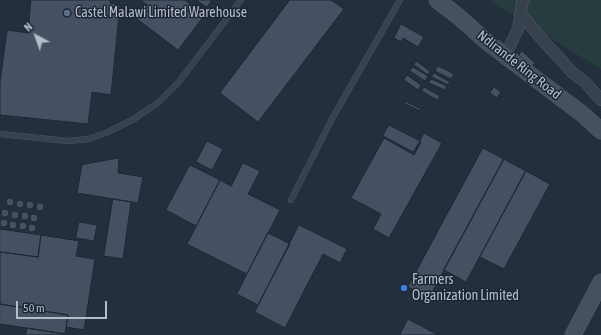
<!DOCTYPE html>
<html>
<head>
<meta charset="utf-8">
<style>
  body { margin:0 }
  #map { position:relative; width:601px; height:335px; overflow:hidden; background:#242f3e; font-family:"Asap Condensed",sans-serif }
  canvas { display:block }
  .north { position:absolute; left:16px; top:16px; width:40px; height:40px; -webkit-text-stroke:3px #1d2633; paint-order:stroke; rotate:319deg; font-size:11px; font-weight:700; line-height:16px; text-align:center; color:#b4bcc9 }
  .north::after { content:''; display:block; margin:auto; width:14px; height:18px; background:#b4bcc9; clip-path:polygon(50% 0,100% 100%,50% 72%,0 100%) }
  .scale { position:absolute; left:16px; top:301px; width:91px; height:18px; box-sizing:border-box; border:2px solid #b4bcc9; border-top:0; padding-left:5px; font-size:12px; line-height:14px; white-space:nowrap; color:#b4bcc9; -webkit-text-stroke:3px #1d2633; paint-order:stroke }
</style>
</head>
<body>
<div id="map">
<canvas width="601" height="335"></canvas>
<div class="north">N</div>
<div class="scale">50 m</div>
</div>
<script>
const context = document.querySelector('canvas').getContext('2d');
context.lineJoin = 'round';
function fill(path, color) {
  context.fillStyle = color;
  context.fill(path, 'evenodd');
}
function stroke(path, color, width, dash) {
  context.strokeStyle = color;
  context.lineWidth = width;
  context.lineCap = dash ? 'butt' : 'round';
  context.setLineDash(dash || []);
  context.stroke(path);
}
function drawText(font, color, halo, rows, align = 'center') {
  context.font = font + ' "Asap Condensed",sans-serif';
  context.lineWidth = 3;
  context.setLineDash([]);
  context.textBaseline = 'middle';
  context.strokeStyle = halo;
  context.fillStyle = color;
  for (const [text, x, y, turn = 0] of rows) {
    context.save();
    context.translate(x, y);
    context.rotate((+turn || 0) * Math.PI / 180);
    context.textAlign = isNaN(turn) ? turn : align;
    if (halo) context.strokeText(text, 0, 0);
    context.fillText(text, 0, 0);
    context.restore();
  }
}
fill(new Path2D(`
  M 490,0 L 601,0 L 601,69 L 499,7 Z`), '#263c3f');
const building = new Path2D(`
  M 31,0 L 110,0 L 110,3 L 120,5 L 111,95 L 92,92 L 88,124 L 0,115 L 0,82 L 7,30 L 28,33 Z
  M 140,0 L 185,0 L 204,16 L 178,50 L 137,19 L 147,5 Z
  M 196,0 L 212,0 L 207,7 Z
  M 290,0 L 331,0 L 344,9 L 258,122 L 220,93 Z
  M 401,24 L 424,37 L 418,47 L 403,38 L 401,42 L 394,38 Z
  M 522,51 L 535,63 L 532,67 L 519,55 Z
  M 416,61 L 430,71 L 428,75 L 414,65 Z
  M 438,66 L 454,74 L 451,79 L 435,71 Z
  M 413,67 L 428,76 L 425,81 L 410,71 Z
  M 434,73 L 450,82 L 448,85 L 432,77 Z
  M 407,75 L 421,85 L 418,90 L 404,80 Z
  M 431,79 L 447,86 L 445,90 L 429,83 Z
  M 424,87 L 440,96 L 437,100 L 422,91 Z
  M 494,87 L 501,92 L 497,98 L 490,93 Z
  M 405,101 L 421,109 L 420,111 L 404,103 Z
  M 389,125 L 420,141 L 413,152 L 383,136 Z
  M 424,133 L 442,143 L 389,238 L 373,229 L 381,214 L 351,198 L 384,138 L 414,155 L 421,142 L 420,141 Z
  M 207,141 L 223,149 L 212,170 L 196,162 Z
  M 483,148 L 504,159 L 429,298 L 408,287 Z
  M 119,158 L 118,173 L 143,177 L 138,203 L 77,193 L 82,165 Z
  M 504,159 L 526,171 L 466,282 L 444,270 Z
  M 243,163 L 260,171 L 248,194 L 280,210 L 247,274 L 187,244 L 220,180 L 231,186 Z
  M 190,165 L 220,180 L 196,226 L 166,210 Z
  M 526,171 L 550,184 L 504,269 L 480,257 Z
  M6 202a4 4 0 1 1 8 0a4 4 0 1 1-8 0Z
  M 113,199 L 131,202 L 123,259 L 104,256 Z
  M16 204a4 4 0 1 1 8 0a4 4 0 1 1-8 0Z
  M26 205a4 4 0 1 1 8 0a4 4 0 1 1-8 0Z
  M36 207a4 4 0 1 1 8 0a4 4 0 1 1-8 0Z
  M1 213a4 4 0 1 1 8 0a4 4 0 1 1-8 0Z
  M11 215a4 4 0 1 1 8 0a4 4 0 1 1-8 0Z
  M21 216a4 4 0 1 1 8 0a4 4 0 1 1-8 0Z
  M30 218a4 4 0 1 1 8 0a4 4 0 1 1-8 0Z
  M0 223a4 4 0 1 1 8 0a4 4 0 1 1-8 0Z
  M9 225a4 4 0 1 1 8 0a4 4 0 1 1-8 0Z
  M 79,222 L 97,225 L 94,241 L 76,238 Z
  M19 226a4 4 0 1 1 8 0a4 4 0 1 1-8 0Z
  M28 228a4 4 0 1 1 8 0a4 4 0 1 1-8 0Z
  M 299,225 L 347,249 L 340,263 L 323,254 L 285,328 L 255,312 Z
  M 0,229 L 41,235 L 38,257 L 0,252 Z
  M 268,233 L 290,244 L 258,305 L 237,294 Z
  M 41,235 L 79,241 L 76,256 L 95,259 L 84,330 L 66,327 L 68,315 L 0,304 L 0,252 L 38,257 Z
  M 0,304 L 68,315 L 65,334 L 0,324 Z
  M 408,319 L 436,334 L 435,335 L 400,335 Z
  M 27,328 L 65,334 L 65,335 L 26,335 Z`);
fill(building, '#455162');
stroke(building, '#1f2835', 1);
const lane = new Path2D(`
  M 0,134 L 68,141 L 89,139 L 108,132 L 134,119 L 159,102 L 178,83 L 241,0
  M 291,200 L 333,117 L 400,0`);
const street = new Path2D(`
  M 524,0 L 522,3 L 521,11 L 522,15 L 538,35 L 573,73 L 585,82 L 601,100
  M 505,56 L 518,29 L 521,11`);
const secondary = new Path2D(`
  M 437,0 L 459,17 L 487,42 L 581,113 L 601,131
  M 573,335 L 601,282`);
stroke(lane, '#565f6c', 6);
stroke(street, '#565f6c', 12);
stroke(secondary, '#565f6c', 17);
stroke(lane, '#38414e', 5.5);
stroke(street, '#38414e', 11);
stroke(secondary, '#465061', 16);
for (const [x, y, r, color] of [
  [67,13,4,"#5c6f8a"],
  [404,288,4,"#3f7fe0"]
]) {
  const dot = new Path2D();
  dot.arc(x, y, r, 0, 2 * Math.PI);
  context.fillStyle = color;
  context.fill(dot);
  stroke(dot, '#1d2633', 1.5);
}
drawText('14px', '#b4bcc9', '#1d2633', [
  ["Castel Malawi Limited Warehouse",75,13],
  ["Farmers",412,280],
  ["Organization Limited",412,296]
], 'left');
drawText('14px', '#b4bcc9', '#1d2633', [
  ["Ndirande Ring Road",519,65,38]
]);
</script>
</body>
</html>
